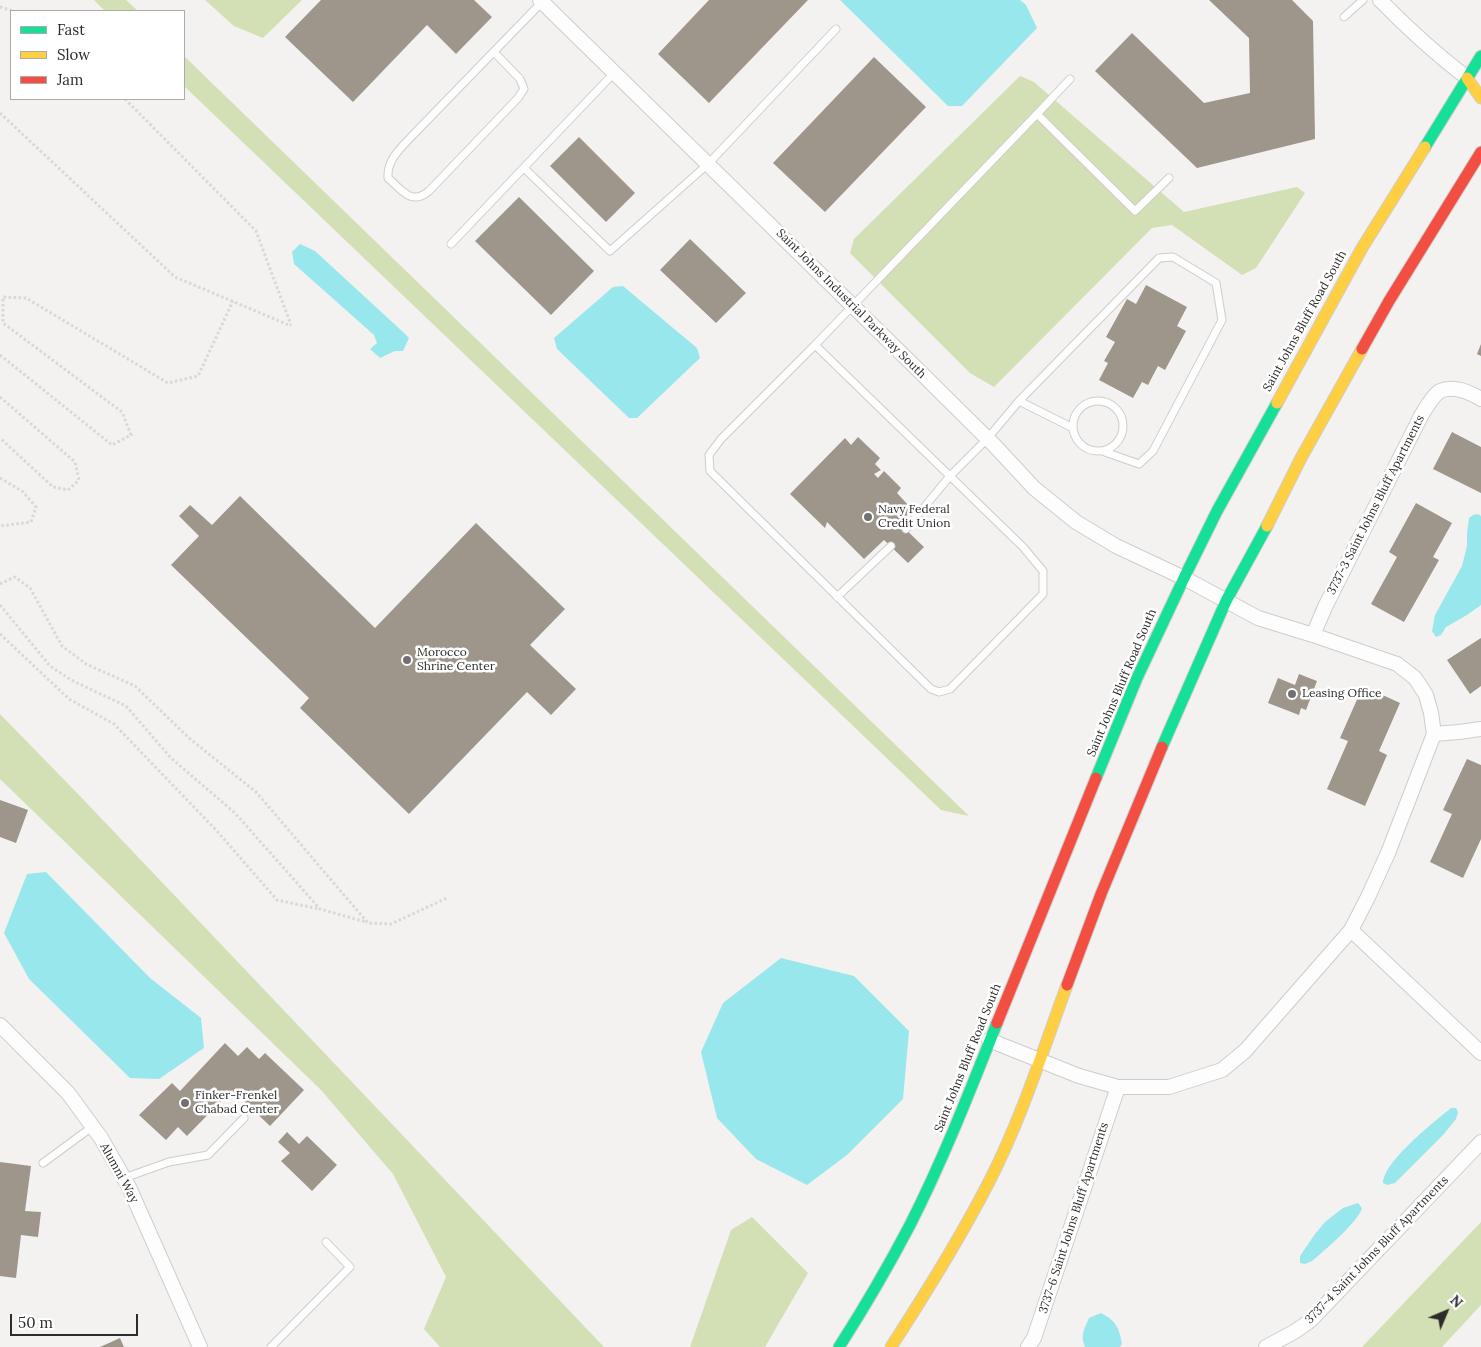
<!DOCTYPE html>
<html>
<head>
<meta charset="utf-8">
<style>
  body { margin:0 }
  #map { position:relative; width:1481px; height:1347px; overflow:hidden; background:#f4f2f0; font-family:Lora,serif }
  canvas { display:block }
  .legend { position:absolute; left:10px; top:10px; width:175px; height:90px; box-sizing:border-box; background:#fff; border:1px solid #ababaa; margin:0; padding:6px 9px; list-style:none; font-size:15px; color:#2e2c2b }
  .legend li { display:flex; align-items:center; gap:10px; height:25px }
  .legend b { width:25px; border:1px solid #ababaa }
  .north { position:absolute; left:1421px; top:1287px; width:50px; height:50px; -webkit-text-stroke:4px #fff; paint-order:stroke; rotate:45deg; font-size:14px; font-weight:700; line-height:20px; text-align:center; color:#2e2c2b }
  .north::after { content:''; display:block; margin:auto; width:18px; height:22px; background:#2e2c2b; clip-path:polygon(50% 0,100% 100%,50% 72%,0 100%) }
  .scale { position:absolute; left:10px; top:1314px; width:128px; height:22px; box-sizing:border-box; border:2px solid #2e2c2b; border-top:0; padding-left:6px; font-size:15px; line-height:18px; white-space:nowrap; color:#2e2c2b; -webkit-text-stroke:4px #fff; paint-order:stroke }
</style>
</head>
<body>
<div id="map">
<canvas width="1481" height="1347"></canvas>
<ul class="legend">
<li><b style="height:6px;background:#16e098"></b>Fast</li>
<li><b style="height:6px;background:#ffcf43"></b>Slow</li>
<li><b style="height:6px;background:#f24e42"></b>Jam</li>
</ul>
<div class="north">N</div>
<div class="scale">50 m</div>
</div>
<script>
const context = document.querySelector('canvas').getContext('2d');
context.lineJoin = 'round';
function fill(path, color) {
  context.fillStyle = color;
  context.fill(path, 'evenodd');
}
function stroke(path, color, width, dash) {
  context.strokeStyle = color;
  context.lineWidth = width;
  context.lineCap = dash ? 'butt' : 'round';
  context.setLineDash(dash || []);
  context.stroke(path);
}
function drawText(font, color, halo, rows, align = 'center') {
  context.font = font + ' Lora,serif';
  context.lineWidth = 5;
  context.setLineDash([]);
  context.textBaseline = 'middle';
  context.strokeStyle = halo;
  context.fillStyle = color;
  for (const [text, x, y, turn = 0] of rows) {
    context.save();
    context.translate(x, y);
    context.rotate((+turn || 0) * Math.PI / 180);
    context.textAlign = isNaN(turn) ? turn : align;
    if (halo) context.strokeText(text, 0, 0);
    context.fillText(text, 0, 0);
    context.restore();
  }
}
fill(new Path2D(`
  M 94,0 L 126,0 L 138,11 L 105,11 Z
  M 205,0 L 302,0 L 263,38 L 234,26 Z
  M 184,56 L 969,816 L 941,810 L 184,86 Z
  M 1020,76 L 1034,82 L 1184,212 L 1297,187 L 1305,193 L 1256,268 L 1242,275 L 1172,225 L 1152,228 L 994,387 L 970,373 L 850,253 L 854,239 Z
  M 0,714 L 79,795 L 604,1347 L 440,1347 L 424,1329 L 446,1277 L 393,1174 L 321,1090 L 0,779 Z
  M 752,1217 L 808,1273 L 765,1347 L 690,1347 L 731,1230 Z
  M 1481,1222 L 1481,1305 L 1442,1347 L 1362,1347 Z`), '#d3dfb4');
fill(new Path2D(`
  M 840,0 L 1020,0 L 1026,5 L 1037,28 L 962,106 L 948,106 Z
  M 300,244 L 315,251 L 403,332 L 409,338 L 403,351 L 395,351 L 380,358 L 370,349 L 377,343 L 374,335 L 294,264 L 292,252 Z
  M 623,286 L 697,348 L 700,358 L 637,418 L 629,418 L 557,349 L 554,338 L 613,287 Z
  M 1478,514 L 1481,516 L 1481,605 L 1467,615 L 1446,627 L 1441,635 L 1436,637 L 1432,631 L 1435,615 L 1462,566 L 1467,546 L 1467,533 L 1469,518 L 1473,515 Z
  M 46,872 L 150,978 L 201,1018 L 204,1048 L 159,1079 L 130,1078 L 29,979 L 4,933 L 27,874 Z
  M 781,958 L 854,976 L 909,1031 L 903,1099 L 847,1155 L 807,1185 L 756,1159 L 717,1118 L 701,1052 L 723,1003 Z
  M 1451,1108 L 1456,1108 L 1458,1112 L 1456,1119 L 1444,1134 L 1395,1183 L 1387,1185 L 1383,1183 C 1384,1161 1434,1122 1451,1108 Z
  M 1358,1203 L 1362,1208 C 1359,1221 1324,1251 1312,1261 L 1305,1264 L 1300,1263 L 1300,1256 L 1315,1234 L 1325,1222 L 1343,1208 Z
  M 1101,1313 C 1116,1321 1119,1327 1122,1344 L 1120,1347 L 1085,1347 C 1080,1336 1084,1329 1089,1318 Z`), '#98e7ec');
fill(new Path2D(`
  M 321,0 L 474,0 L 492,17 L 456,54 L 427,25 L 353,102 L 285,37 Z
  M 709,0 L 808,0 L 709,103 L 658,54 Z
  M 1209,0 L 1292,0 L 1313,21 L 1315,139 L 1197,168 L 1095,71 L 1132,33 L 1204,103 L 1250,93 L 1249,38 Z
  M 874,57 L 926,107 L 825,212 L 773,163 Z
  M 579,137 L 635,193 L 606,222 L 550,166 Z
  M 519,197 L 594,271 L 551,315 L 475,241 Z
  M 690,239 L 746,293 L 716,323 L 660,270 Z
  M 1146,285 L 1187,307 L 1177,326 L 1186,331 L 1165,370 L 1158,366 L 1148,385 L 1142,382 L 1133,398 L 1099,380 L 1108,363 L 1104,361 L 1115,342 L 1106,337 L 1127,299 L 1136,304 Z
  M 1481,344 L 1481,356 L 1477,354 Z
  M 1452,432 L 1481,447 L 1481,493 L 1433,469 Z
  M 858,437 L 880,458 L 875,464 L 881,470 L 874,474 L 878,478 L 884,471 L 901,488 L 897,493 L 909,506 L 907,508 L 910,512 L 899,523 L 924,547 L 908,563 L 884,540 L 864,559 L 827,522 L 825,528 L 790,494 L 845,438 L 851,445 Z
  M 240,496 L 375,628 L 476,523 L 565,609 L 530,645 L 576,689 L 551,715 L 527,692 L 409,814 L 300,708 L 309,698 L 171,565 L 199,536 L 179,516 L 190,505 L 212,525 Z
  M 1416,503 L 1452,523 L 1433,557 L 1439,560 L 1404,622 L 1371,604 L 1397,557 L 1389,552 Z
  M 1481,638 L 1481,686 L 1470,694 L 1447,660 Z
  M 1299,674 L 1317,681 L 1306,710 L 1301,708 L 1299,715 L 1268,703 L 1278,678 L 1295,685 Z
  M 1363,686 L 1400,703 L 1379,751 L 1387,755 L 1365,806 L 1327,789 L 1348,741 L 1340,738 Z
  M 1467,759 L 1481,765 L 1481,839 L 1463,878 L 1430,862 L 1452,814 L 1443,810 Z
  M 0,800 L 28,810 L 16,843 L 0,837 Z
  M 225,1043 L 238,1056 L 247,1047 L 259,1059 L 265,1053 L 304,1090 L 270,1126 L 232,1090 L 187,1136 L 178,1127 L 166,1140 L 139,1115 L 172,1083 L 180,1091 Z
  M 287,1132 L 299,1144 L 307,1136 L 337,1165 L 312,1191 L 281,1161 L 290,1153 L 278,1142 Z
  M 0,1162 L 31,1166 L 25,1211 L 41,1212 L 38,1237 L 21,1235 L 16,1278 L 0,1276 Z
  M 120,1338 L 124,1347 L 100,1347 Z`), '#9e958b');
const lane = new Path2D(`
  M 1344,17 L 1363,0
  M 494,52 L 520,79 L 524,89 L 518,98 L 429,191 C 411,206 402,190 388,178 C 387,160 399,150 411,137 L 542,2
  M 1037,114 L 1070,79
  M 524,168 L 610,251 L 708,164 L 836,29
  M 451,244 L 614,73
  M 815,345 L 721,439 L 709,455 L 710,471 L 931,689 L 939,692 L 950,689 L 1043,594 L 1043,571 L 1023,547 L 815,345 L 1037,114 L 1135,211 L 1169,178
  M1073 426a25 25 0 1 1 50 0a25 25 0 1 1-50 0Z
  M 1019,401 L 1073,428
  M 906,529 L 950,476 L 987,439 L 1019,401 L 1159,258 L 1173,257 L 1216,283 L 1222,320 L 1153,451 L 1139,464 L 1102,451
  M 837,597 L 891,546
  M 43,1163 L 92,1127
  M 124,1178 L 169,1162 L 208,1155 L 244,1118
  M 271,1347 L 350,1267 L 326,1242`);
const street = new Path2D(`
  M 540,0 L 906,358 L 994,445 L 1034,488 L 1076,522 L 1116,546 L 1184,578 L 1258,618 L 1313,635 L 1397,664 L 1415,678 L 1426,695 L 1431,713 L 1434,734 L 1388,853 L 1368,897 L 1351,930 L 1245,1051 L 1222,1070 L 1169,1087 L 1118,1087 L 1079,1076 L 989,1040
  M 1380,0 C 1407,28 1436,54 1467,78
  M 1313,635 L 1325,607 L 1421,416 C 1426,408 1432,396 1440,391 C 1454,385 1469,392 1481,399
  M 1434,734 L 1459,732 L 1481,729
  M 1351,930 L 1481,1053
  M 0,1025 L 68,1093 L 101,1138 L 129,1187 L 200,1347
  M 1028,1347 L 1034,1338 L 1118,1087
  M 1266,1347 L 1294,1332 L 1310,1321 L 1481,1142`);
const fast = new Path2D(`
  M 1425,147 L 1481,56
  M 1162,747 L 1226,601 L 1267,526
  M 1096,778 L 1137,678 L 1184,578 L 1217,511 L 1277,403
  M 839,1347 C 864,1308 888,1267 910,1225 C 943,1160 970,1091 997,1023`);
const slow = new Path2D(`
  M 1467,78 L 1481,98
  M 1277,403 L 1362,248 L 1425,147
  M 1267,526 L 1301,458 L 1362,349
  M 891,1347 C 926,1293 961,1237 990,1180 C 1022,1117 1043,1050 1067,985`);
const jam = new Path2D(`
  M 1362,349 L 1389,301 L 1481,152
  M 1067,985 L 1101,894 L 1162,747
  M 997,1023 L 1096,778`);
stroke(lane, '#cecdcb', 9);
stroke(street, '#cecdcb', 16);
stroke(fast, '#cecdcb', 13);
stroke(slow, '#cecdcb', 13);
stroke(jam, '#cecdcb', 13);
stroke(new Path2D(`
  M 0,7 L 13,11
  M 125,99 L 256,231 L 291,325
  M 0,113 L 175,277 L 291,326
  M 0,355 L 112,445 L 131,435 L 122,412 L 3,323 L 3,297 L 26,298 L 168,383 L 198,376 L 233,301
  M 0,397 L 75,462 L 79,480 L 68,490 L 53,487 L 0,438
  M 0,478 L 22,491 L 36,507 L 31,522 L 0,526
  M 0,584 L 15,577 L 30,588 L 62,646 L 86,664 L 135,686 L 189,738 L 256,792 L 368,923 L 391,924 L 447,898
  M 0,605 L 50,666 L 71,680 L 126,706 L 171,758 L 235,813 L 320,909 L 366,922
  M 0,634 L 69,699 L 114,724 L 217,831 L 277,900 L 319,909`), '#d9d8d8', 3, [2.5, 2.5]);
stroke(lane, '#fdfdfd', 7);
stroke(street, '#fdfdfd', 14);
stroke(fast, '#16e098', 11);
stroke(slow, '#ffcf43', 11);
stroke(jam, '#f24e42', 11);
for (const [x, y, r, color] of [
  [868,517,5,"#737170"],
  [407,660,5,"#737170"],
  [1292,694,5,"#737170"],
  [185,1103,5,"#737170"]
]) {
  const dot = new Path2D();
  dot.arc(x, y, r, 0, 2 * Math.PI);
  context.fillStyle = color;
  context.fill(dot);
  stroke(dot, '#fff', 2);
}
drawText('12px', '#2e2c2b', '#fff', [
  ["Saint Johns Industrial Parkway South",851,304,45],
  ["Saint Johns Bluff Road South",1305,321,-61],
  ["3737-3 Saint Johns Bluff Apartments",1376,505,-63],
  ["Saint Johns Bluff Road South",1122,683,-67],
  ["Saint Johns Bluff Road South",968,1058,-68],
  ["Alumni Way",119,1173,61],
  ["3737-6 Saint Johns Bluff Apartments",1074,1218,-72],
  ["3737-4 Saint Johns Bluff Apartments",1377,1250,-46]
]);
drawText('12px', '#2e2c2b', '#fff', [
  ["Navy Federal",878,510],
  ["Credit Union",878,524],
  ["Morocco",417,653],
  ["Shrine Center",417,667],
  ["Leasing Office",1302,694],
  ["Finker-Frenkel",195,1096],
  ["Chabad Center",195,1110]
], 'left');
</script>
</body>
</html>
